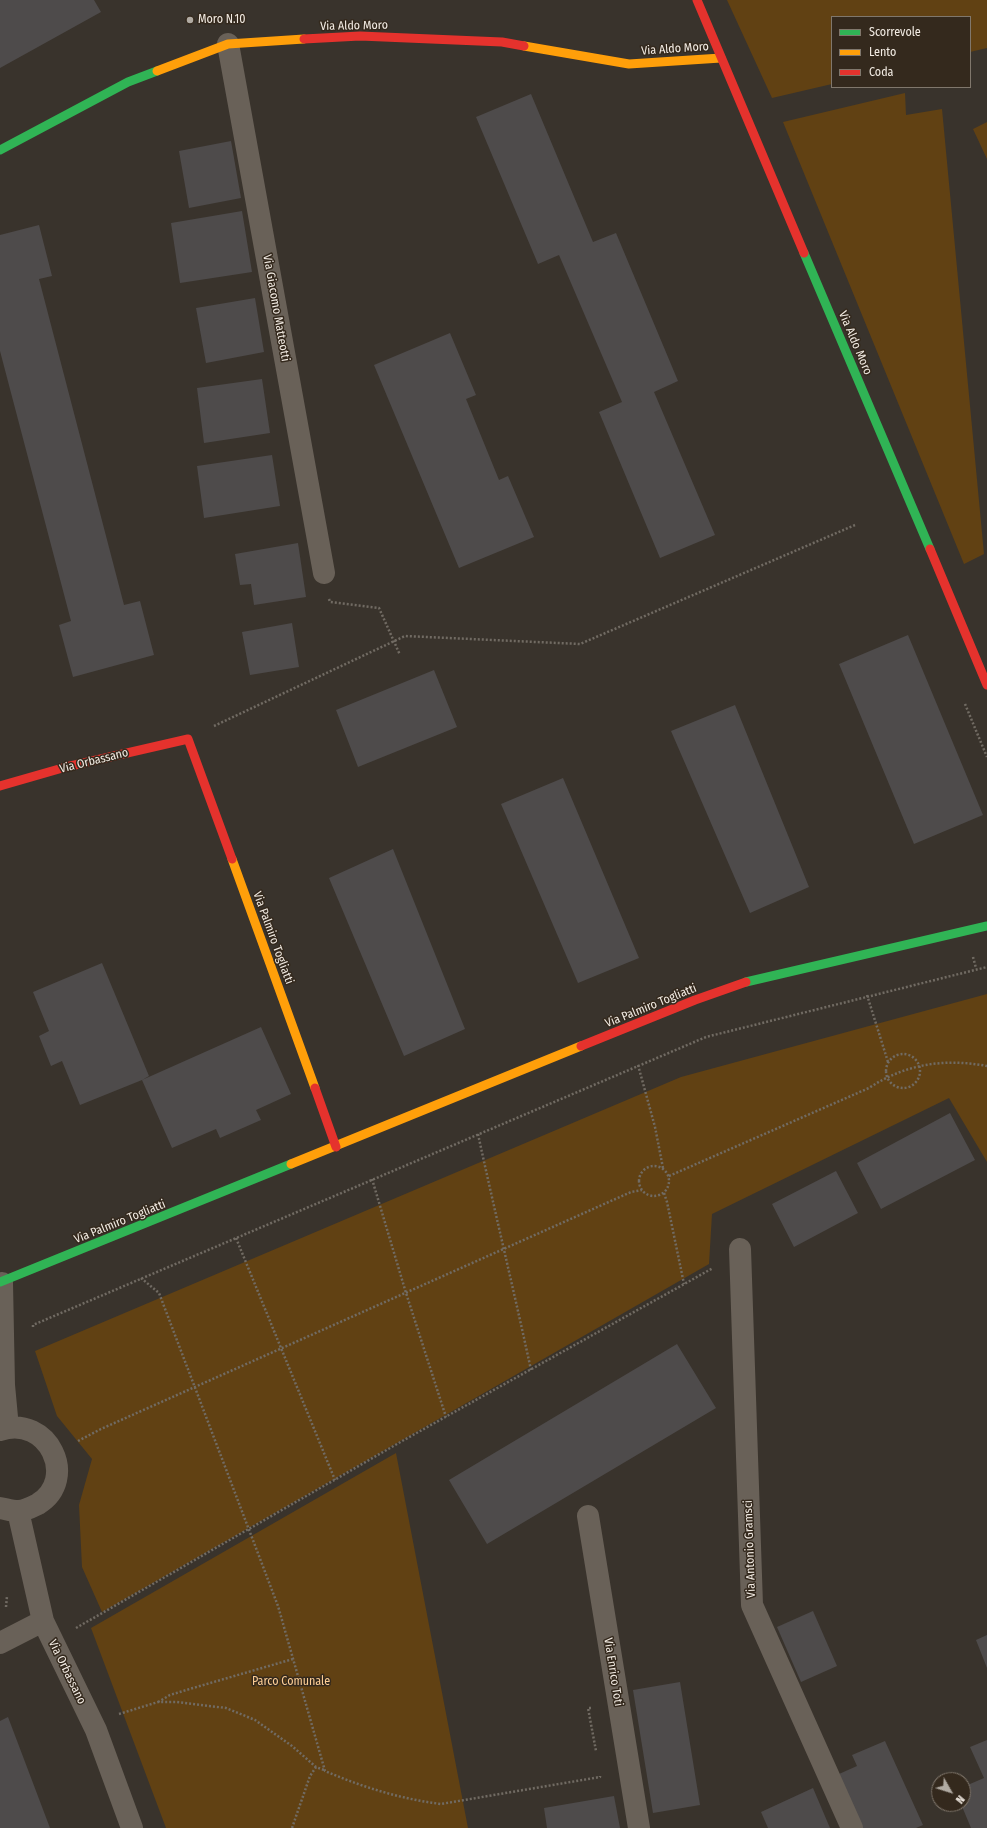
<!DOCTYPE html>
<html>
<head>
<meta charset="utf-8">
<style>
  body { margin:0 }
  #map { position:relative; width:987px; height:1828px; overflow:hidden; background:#39332c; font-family:"Fira Sans Condensed",sans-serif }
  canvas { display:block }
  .legend { position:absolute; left:831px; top:16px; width:140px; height:72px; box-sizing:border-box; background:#34291d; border:1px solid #80776c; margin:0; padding:5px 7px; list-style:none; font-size:12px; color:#f2ebe3 }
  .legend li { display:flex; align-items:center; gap:8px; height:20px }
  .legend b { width:20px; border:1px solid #80776c }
  .north { position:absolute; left:931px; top:1772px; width:40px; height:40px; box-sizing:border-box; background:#34291d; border:1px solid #80776c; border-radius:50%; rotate:129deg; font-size:11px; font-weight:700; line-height:16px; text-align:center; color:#f2ebe3 }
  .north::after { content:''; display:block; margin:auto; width:14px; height:18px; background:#b1aba3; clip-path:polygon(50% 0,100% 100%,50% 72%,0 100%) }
</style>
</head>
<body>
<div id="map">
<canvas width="987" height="1828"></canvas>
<ul class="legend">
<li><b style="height:5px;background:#30b455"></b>Scorrevole</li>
<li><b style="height:5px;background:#ff9f0a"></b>Lento</li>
<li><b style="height:5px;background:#e5322d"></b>Coda</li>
</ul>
<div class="north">N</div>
</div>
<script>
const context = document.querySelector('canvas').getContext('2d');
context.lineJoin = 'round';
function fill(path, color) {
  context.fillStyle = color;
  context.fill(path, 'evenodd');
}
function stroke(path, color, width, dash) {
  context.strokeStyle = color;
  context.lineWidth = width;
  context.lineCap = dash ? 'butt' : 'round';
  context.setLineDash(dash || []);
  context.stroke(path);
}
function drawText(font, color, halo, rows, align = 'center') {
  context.font = font + ' "Fira Sans Condensed",sans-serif';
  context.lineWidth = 3;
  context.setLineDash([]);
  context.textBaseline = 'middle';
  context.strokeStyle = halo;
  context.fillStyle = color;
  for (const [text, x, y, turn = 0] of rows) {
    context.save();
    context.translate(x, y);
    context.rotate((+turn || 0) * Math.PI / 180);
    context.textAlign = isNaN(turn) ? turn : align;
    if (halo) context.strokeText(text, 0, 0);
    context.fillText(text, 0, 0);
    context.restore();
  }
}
fill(new Path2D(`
  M 727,0 L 987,0 L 987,48 L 970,52 L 970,17 L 832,17 L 832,84 L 772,98 Z
  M 905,93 L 906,115 L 942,109 L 984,554 L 964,564 L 783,122 Z
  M 987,122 L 987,159 L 973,129 Z
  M 987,994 L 987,1162 L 949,1098 L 712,1214 L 709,1264 L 102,1612 L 82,1567 L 79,1505 L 92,1459 L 57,1416 L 35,1351 L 681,1077 Z
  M 396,1453 L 468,1828 L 166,1828 L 91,1628 Z`), '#614113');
fill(new Path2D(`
  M 0,0 L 94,0 L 101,12 L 0,68 Z
  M 531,94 L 593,242 L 616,233 L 678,381 L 654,392 L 715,535 L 660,558 L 599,412 L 622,402 L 559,255 L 538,264 L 476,117 Z
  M 231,141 L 241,198 L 189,208 L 179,151 Z
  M 242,211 L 252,272 L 180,283 L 171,223 Z
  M 39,225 L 52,276 L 39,279 L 124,605 L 140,601 L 154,655 L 73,677 L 59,625 L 71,621 L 0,351 L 0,235 Z
  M 255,298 L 264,352 L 206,363 L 196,308 Z
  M 450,333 L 476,395 L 466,399 L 499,480 L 508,476 L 534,537 L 459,568 L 374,365 Z
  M 262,379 L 270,433 L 204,443 L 197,388 Z
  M 272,455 L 280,506 L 204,518 L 197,466 Z
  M 298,543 L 306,597 L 254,605 L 251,584 L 240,585 L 235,554 Z
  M 292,623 L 299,667 L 250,675 L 242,632 Z
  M 908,635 L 983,815 L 914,844 L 839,664 Z
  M 434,670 L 457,727 L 358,767 L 336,710 Z
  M 735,705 L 809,887 L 750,913 L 671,731 Z
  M 563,778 L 639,958 L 578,983 L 501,804 Z
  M 393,849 L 465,1029 L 404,1056 L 329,878 Z
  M 102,963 L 149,1076 L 142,1080 L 261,1027 L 291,1094 L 256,1110 L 261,1120 L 220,1138 L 216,1129 L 172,1148 L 142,1080 L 80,1105 L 62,1061 L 51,1066 L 39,1036 L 49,1031 L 33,992 Z
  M 950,1113 L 975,1160 L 881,1209 L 857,1163 Z
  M 836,1171 L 858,1213 L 794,1247 L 772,1204 Z
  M 677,1344 L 716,1408 L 487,1544 L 449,1480 Z
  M 813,1611 L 837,1666 L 801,1682 L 777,1627 Z
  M 987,1635 L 987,1668 L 976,1640 Z
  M 680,1682 L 700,1805 L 653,1813 L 633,1690 Z
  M 8,1717 L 50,1828 L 0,1828 L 0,1721 Z
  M 987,1740 L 987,1828 L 971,1828 L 961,1804 L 963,1804 L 963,1787 L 984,1778 L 970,1747 Z
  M 885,1741 L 923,1825 L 916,1828 L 863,1828 L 839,1774 L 857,1766 L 852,1755 Z
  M 813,1788 L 830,1828 L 768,1828 L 761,1812 Z
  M 614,1796 L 620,1828 L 547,1828 L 544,1808 Z`), '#4e4b4b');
stroke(new Path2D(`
  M 329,599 L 330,602 L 379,608 L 400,655
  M 965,704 L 987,757
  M 214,726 L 405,636 L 580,644 L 855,525
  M 973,957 L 976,968
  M 867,995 L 888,1062
  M886 1071a17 17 0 1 1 34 0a17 17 0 1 1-34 0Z
  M 638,1065 L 655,1127 L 663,1168
  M 478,1134 C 495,1213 514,1291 531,1370
  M639 1181a15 15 0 1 1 30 0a15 15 0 1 1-30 0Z
  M 669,1176 L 869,1088 C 905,1064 945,1058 987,1066
  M 372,1179 L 406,1293 L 446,1417
  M 664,1193 L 667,1202 L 684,1284
  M 236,1238 L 335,1480
  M 141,1278 L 159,1293 L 278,1606 L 325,1771 C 362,1787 401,1799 441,1804 L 600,1777 L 600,1776
  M 33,1327 L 33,1325 L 706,1037 L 987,967
  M 78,1441 L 101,1429 L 631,1192 L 642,1190
  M 6,1607 L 7,1596
  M 76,1628 L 404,1440 L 713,1268
  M 158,1702 L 170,1695 L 193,1688 L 293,1659
  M 591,1708 L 588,1708 L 596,1751
  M 119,1714 L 158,1702 L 177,1702 L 226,1708 L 255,1720 L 292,1746 L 316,1767 L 324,1770
  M 292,1828 L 310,1776 L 316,1767`), '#716b63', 2.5, [2, 2]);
stroke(new Path2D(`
  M 228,44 L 324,573
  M 740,1249 L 752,1605 L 852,1828
  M 2,1283 L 4,1385 L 8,1428
  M 0,1430 C 48,1414 79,1479 38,1504 C 32,1507 25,1511 18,1511 C 12,1511 6,1509 0,1508
  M 18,1511 L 43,1621 L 96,1730 L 132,1828
  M 588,1516 L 639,1828
  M 0,1643 L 43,1621`), '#696158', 22);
stroke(new Path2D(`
  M 0,150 L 128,82 L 157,71
  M 804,253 L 930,549
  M 746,982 L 987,926
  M 0,1282 L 291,1164`), '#30b455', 9);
stroke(new Path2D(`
  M 524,46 L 629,64 L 721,58
  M 157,71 L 228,44 L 304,39
  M 232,859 L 315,1088
  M 291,1164 L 581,1046`), '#ff9f0a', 9);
stroke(new Path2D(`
  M 697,0 L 804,253
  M 304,39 L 360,36 L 502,42 L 524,46
  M 930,549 L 987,685
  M 0,786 L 66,767 L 188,739 L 232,859
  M 581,1046 L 695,1000 L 746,982
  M 315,1088 L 336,1147`), '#e5322d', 9);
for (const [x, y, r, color] of [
  [190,20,4,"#b1aba3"]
]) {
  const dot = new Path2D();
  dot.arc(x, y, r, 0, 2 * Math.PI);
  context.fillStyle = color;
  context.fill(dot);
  stroke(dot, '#34291d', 1.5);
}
drawText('12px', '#f2ebe3', '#34291d', [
  ["Moro N.10",198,20]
], 'left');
drawText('12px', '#f2ebe3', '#34291d', [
  ["Via Aldo Moro",354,26,-1],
  ["Via Aldo Moro",675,49,-4],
  ["Via Giacomo Matteotti",276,308,80],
  ["Via Aldo Moro",855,343,67],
  ["Via Orbassano",94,761,-14],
  ["Via Palmiro Togliatti",273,938,70],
  ["Via Palmiro Togliatti",651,1006,-22],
  ["Via Palmiro Togliatti",120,1222,-22],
  ["Via Antonio Gramsci",750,1549,-92],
  ["Via Orbassano",67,1672,64],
  ["Via Enrico Toti",613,1672,81]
]);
drawText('12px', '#fccd95', '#34291d', [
  ["Parco Comunale",291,1682]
]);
</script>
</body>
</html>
